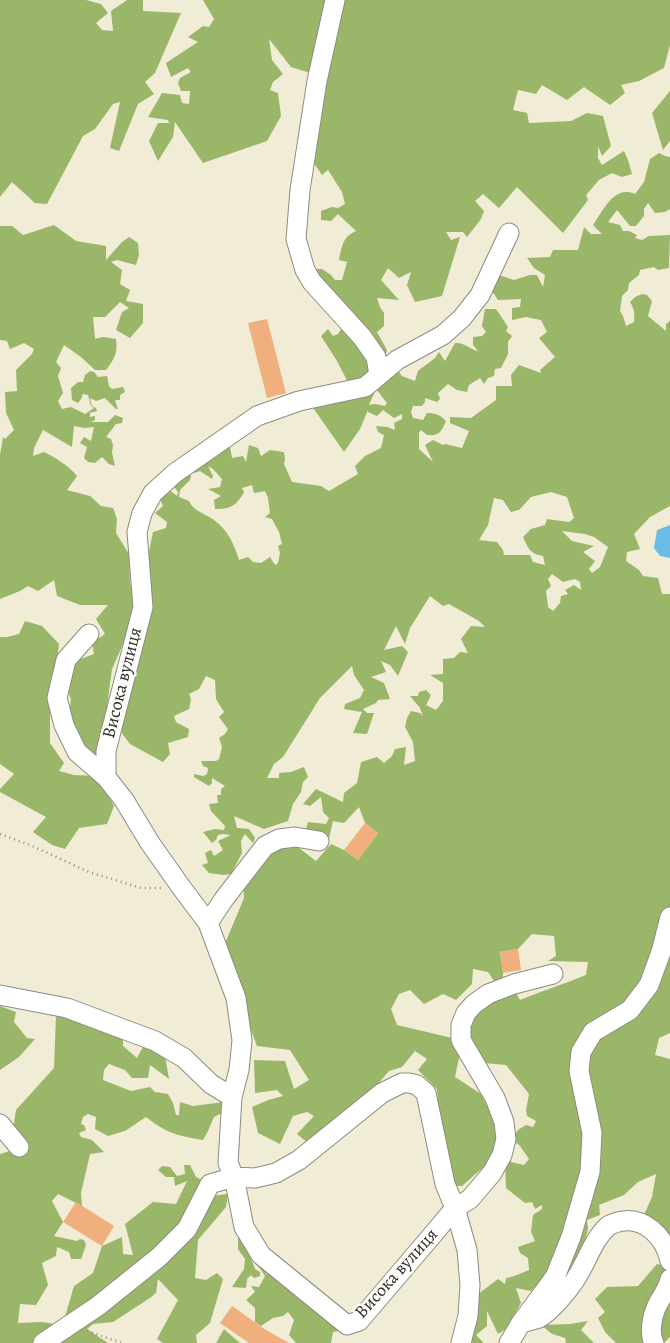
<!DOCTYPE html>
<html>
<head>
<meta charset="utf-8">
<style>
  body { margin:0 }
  canvas { display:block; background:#f1ecd5 }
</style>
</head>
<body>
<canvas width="670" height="1343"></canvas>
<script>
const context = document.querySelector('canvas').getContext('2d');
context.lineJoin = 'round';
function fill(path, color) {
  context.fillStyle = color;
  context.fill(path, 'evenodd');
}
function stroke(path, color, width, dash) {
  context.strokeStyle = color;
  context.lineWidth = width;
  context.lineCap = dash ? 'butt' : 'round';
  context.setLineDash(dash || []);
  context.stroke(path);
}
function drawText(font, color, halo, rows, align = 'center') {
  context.font = font + ' Alegreya,serif';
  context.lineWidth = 5;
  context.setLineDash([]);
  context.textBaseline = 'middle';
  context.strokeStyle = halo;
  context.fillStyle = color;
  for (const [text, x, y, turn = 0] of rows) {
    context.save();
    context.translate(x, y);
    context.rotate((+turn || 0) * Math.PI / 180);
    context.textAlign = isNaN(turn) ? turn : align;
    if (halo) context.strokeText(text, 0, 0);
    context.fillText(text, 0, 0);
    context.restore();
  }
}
fill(new Path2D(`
  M 0,0 L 86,0 L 101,4 L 108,13 L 96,23 L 102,30 L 113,31 L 111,11 L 127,0 L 143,0 L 143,11 L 181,13 L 155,73 L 145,82 L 154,94 L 138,104 L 119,151 L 110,148 L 120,102 L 113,104 L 95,129 L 83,136 L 47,204 L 35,203 L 12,182 L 0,197 Z
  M 203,0 L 670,0 L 670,45 L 664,68 L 639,81 L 621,85 L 625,93 L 610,105 L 584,87 L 567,100 L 542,85 L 536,94 L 518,90 L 513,110 L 527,113 L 529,123 L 571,121 L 587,113 L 603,116 L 611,146 L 602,156 L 598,146 L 598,158 L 602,165 L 624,151 L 628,160 L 632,174 L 622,177 L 612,173 L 599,180 L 586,195 L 588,200 L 563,233 L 517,187 L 499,208 L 483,194 L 475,201 L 484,211 L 481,219 L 467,237 L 463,232 L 446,232 L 451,240 L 460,237 L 442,296 L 415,302 L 407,285 L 411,272 L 399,278 L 388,268 L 381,280 L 399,300 L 377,298 L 380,307 L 384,313 L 384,326 L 377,332 L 387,350 L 381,375 L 396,368 L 402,376 L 415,381 L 418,371 L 435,358 L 439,352 L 445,361 L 455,343 C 464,342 469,349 478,351 L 473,345 L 473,337 L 482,336 L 486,332 L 482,326 L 485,309 L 496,309 L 508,327 L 506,331 L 512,336 L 508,342 L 508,354 L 501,368 L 495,369 L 494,376 L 488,378 L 484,384 L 480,378 L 469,385 L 467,392 L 457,390 L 448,384 L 438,393 L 440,399 L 437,402 L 425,398 L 425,402 L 422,406 L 413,406 L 411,412 L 413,418 L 423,420 L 427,413 C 436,413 440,415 446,421 C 441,432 440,436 427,435 L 421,430 L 419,433 L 419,449 L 433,462 L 425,445 L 433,440 L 443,445 L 445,444 L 462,448 L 469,431 L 450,423 L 450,417 L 471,418 L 496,400 L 496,386 L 512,386 L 511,375 L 519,365 L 541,373 L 540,370 L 555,357 L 539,338 L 547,332 L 541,320 L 526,317 L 512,320 L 512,308 L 520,307 L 521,299 L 498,300 L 490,288 L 489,276 L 502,276 L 514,280 L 530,275 L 537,275 L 543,287 L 545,275 L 534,268 L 527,258 L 550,257 L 553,250 L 578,250 L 584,227 L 591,234 L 602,234 L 593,225 C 601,214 611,191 627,192 C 630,192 633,193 635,194 L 644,182 L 650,159 L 659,153 L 665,156 L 670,157 L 670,209 L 665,212 L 655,213 L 648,203 L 644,209 L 644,216 L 636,226 L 630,226 L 617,210 L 608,222 L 620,225 L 623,231 L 629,231 L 637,235 L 635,238 L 642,240 L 649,236 L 670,235 L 669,268 L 658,270 L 654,267 L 640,270 L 639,275 L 629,283 L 628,290 L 622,296 L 620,311 L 623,316 L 626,326 L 634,322 C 635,315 634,308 630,302 L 635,297 L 642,294 L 647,295 L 652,301 L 648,316 L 666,331 L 666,324 L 670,321 L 670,506 L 650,517 L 634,534 L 640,549 L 627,552 L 626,561 L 639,570 L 643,576 L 658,578 L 662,594 L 670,594 L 670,1033 L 659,1038 L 655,1055 L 670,1059 L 670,1249 L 644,1215 L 652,1197 L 656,1174 L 638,1182 L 624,1195 L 599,1205 L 600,1215 L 587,1220 C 587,1223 588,1226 588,1228 C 587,1243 568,1270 560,1283 L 548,1274 L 531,1291 L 516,1288 L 521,1303 L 506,1329 L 498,1334 L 487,1311 L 487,1326 L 476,1335 L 483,1342 L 483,1343 L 465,1343 L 477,1295 L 498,1279 L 505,1284 L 506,1278 C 514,1277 521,1273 529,1270 L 528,1258 L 520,1253 L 518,1247 L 535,1241 L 531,1232 L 533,1215 L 542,1209 L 542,1205 L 535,1209 L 532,1202 L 525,1203 L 506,1188 L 505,1160 L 510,1157 L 511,1162 L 524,1165 L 529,1159 L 520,1146 L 512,1139 L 518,1130 L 526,1125 L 533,1127 L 536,1121 L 527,1116 L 526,1110 L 529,1094 L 506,1065 L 484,1063 L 465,1038 L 466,1019 L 513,987 L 520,1000 C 542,991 564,984 586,975 L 588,962 L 548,961 L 556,956 L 554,936 L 532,934 L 518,949 L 500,952 L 503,973 L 503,980 L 494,981 L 488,972 L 473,969 L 472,984 L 456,1000 L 443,994 L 424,1004 L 410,990 L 399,994 L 391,1009 L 397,1025 L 452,1038 L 460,1053 L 455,1077 L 481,1094 L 496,1124 L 498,1145 L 487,1164 L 462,1186 L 451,1186 L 439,1126 L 437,1089 L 418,1070 L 427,1059 L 415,1051 L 402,1067 L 389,1071 L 371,1092 L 309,1144 L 297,1134 L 314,1116 L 307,1112 L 293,1116 L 280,1144 L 258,1133 L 252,1107 L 268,1100 L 283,1096 L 277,1090 L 255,1093 L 254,1060 L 285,1061 L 294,1089 L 309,1080 L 290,1050 L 257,1046 L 241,1004 L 226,941 L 244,898 L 243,880 L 274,846 L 291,842 L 316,861 L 331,844 L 344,850 L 358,860 L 378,833 L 365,823 L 359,807 L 344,823 L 333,821 L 329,838 L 324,841 L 306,829 L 308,822 L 326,824 L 329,818 L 323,812 L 321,797 L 310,806 L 303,804 L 316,789 L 343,802 L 344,793 L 357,783 L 361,762 L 377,757 L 384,763 L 392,756 L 395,749 L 406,747 L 404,765 L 415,761 L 413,742 L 405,727 L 407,718 L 411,711 L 420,713 L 423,716 L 420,708 L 410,696 L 418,696 L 419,692 L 426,690 L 431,695 L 426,705 L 436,710 L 443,701 L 443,683 L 430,675 L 443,674 L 443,659 L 454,658 L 460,652 L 468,653 L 461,639 L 471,626 L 485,627 L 479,621 L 449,604 L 443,606 L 430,596 L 410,628 L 405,644 L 396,626 L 384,650 L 402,646 L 408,652 L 398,676 L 390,665 L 381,661 L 386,672 L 371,677 L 384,683 L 390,699 L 378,700 L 376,703 L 363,709 L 367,713 L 374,713 L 367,734 L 353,733 L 362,712 L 344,709 L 345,704 L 360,698 L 364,690 L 354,675 L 352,666 L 320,698 L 283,757 L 274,764 L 267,778 L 279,778 L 279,773 L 291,772 L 304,767 L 308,777 L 303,782 L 301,792 L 293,804 L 288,821 L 264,829 L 234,816 L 237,828 L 249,829 L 255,838 L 253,843 L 245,834 L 241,841 L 242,853 L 231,874 L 223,875 L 209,873 L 202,865 L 208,863 L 205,853 L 211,850 L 214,856 L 223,850 L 218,841 L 231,835 L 223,834 L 218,835 L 216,840 L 212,843 L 203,832 L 215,829 L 224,830 L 225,826 L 211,811 L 209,804 L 218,803 L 217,795 L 221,795 L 221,789 L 225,786 L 212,778 L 212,783 L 209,786 L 194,777 L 194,774 L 203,776 L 207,774 L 208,768 L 203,766 L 201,761 L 216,761 L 219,759 L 222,747 L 219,738 L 225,734 L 228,729 L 219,717 L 224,712 L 216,699 L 215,680 L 206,676 L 199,689 L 189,694 L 191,699 L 189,709 L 174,716 L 176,722 L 189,729 L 188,737 L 168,743 L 170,754 L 163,762 L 130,744 L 115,724 L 153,532 L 166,528 L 167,522 L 155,513 L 163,506 L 160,499 L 162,489 L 172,492 L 177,496 L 178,492 L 171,483 L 184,471 L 191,476 L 190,480 L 180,490 L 179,497 L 189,501 C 193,511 206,514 214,520 C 228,530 234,544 239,560 L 248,557 L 253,562 L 261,563 L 270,557 L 275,565 L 278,563 L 280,553 L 278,546 L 282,544 L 279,532 L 272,519 L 265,517 L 270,513 L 268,498 L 265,491 L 254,493 L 252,485 L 242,488 L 244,492 C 237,505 230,510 215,509 L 214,500 L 221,496 L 208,489 L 220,487 L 222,479 L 213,469 L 208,466 L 213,476 L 212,479 L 200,471 L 194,473 L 197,462 L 229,441 L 232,458 L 243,456 L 246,462 L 249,445 L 258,448 L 261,456 L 270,450 L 284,452 L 285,459 L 284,464 L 292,482 L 321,486 L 329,491 L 358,474 L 355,466 L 365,456 L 381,448 L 384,435 L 378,432 L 376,426 L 387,427 L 395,430 L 394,423 L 402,419 L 402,414 L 394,418 L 383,410 L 377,416 L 368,412 L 368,410 L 360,429 L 344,452 L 309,402 L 353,392 L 337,361 L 321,336 L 328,329 L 333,336 L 338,334 L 352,312 L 312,272 L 317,269 L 322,269 L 331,275 L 335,280 L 342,280 L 347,262 L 339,260 C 342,247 342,237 356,231 L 338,214 L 331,221 L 321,220 L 321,211 L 332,207 L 338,208 L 345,204 L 342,192 L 328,170 L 322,175 L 309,156 L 326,70 L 307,72 L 291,67 L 269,39 L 272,60 L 283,74 L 273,82 L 270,90 L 278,93 L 281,116 L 267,141 L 203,163 L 175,122 L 173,137 L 158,161 L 149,141 L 158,123 L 169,123 L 168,120 L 148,117 L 162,93 L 180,95 L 182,103 L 189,104 L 190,91 L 181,91 L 178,83 L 180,78 L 191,72 L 188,68 L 171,77 L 166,63 L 198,42 L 188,37 L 203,26 L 209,27 L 214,19 ZM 376,389 L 387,403 L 385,406 L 375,404 L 369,405 ZM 551,492 L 567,497 L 574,518 L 569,522 L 547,519 L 545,525 L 531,529 L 523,537 C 528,548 530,554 543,556 L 545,565 L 533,562 L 530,555 L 504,555 L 503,550 L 497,542 L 479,540 L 488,525 L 494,498 L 503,500 L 511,512 L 519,510 L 531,497 ZM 562,531 L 585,534 L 594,537 L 608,547 L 600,567 L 592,573 L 589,569 L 595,561 L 583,552 L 594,546 L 572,541 ZM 552,574 L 563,582 L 575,579 L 580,582 L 581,590 L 574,585 L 565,590 L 568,594 L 561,596 L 560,603 L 553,611 L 548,607 L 546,591 L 551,586 L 548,579 Z
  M 670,91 L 670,141 L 663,150 L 652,113 Z
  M 54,225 L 76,241 L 106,246 L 106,260 L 122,242 L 129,237 L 138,243 L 139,255 L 136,265 L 117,260 L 111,262 L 122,270 L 120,284 L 130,290 L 126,301 L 143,304 L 143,323 L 130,338 L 116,330 L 122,312 L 129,308 L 120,302 L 105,317 L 93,317 L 95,339 L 103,337 L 116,339 C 118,354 114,359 106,370 L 95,370 L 81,357 L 64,345 L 56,362 L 61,368 L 58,376 L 63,393 L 58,401 L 62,409 L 71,407 L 85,414 L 94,408 L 91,406 L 88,395 L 83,394 L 81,399 L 78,403 L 72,400 L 71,388 L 78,382 L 83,382 L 85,375 L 90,371 L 94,372 L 98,377 L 107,376 L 109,386 L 112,389 L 123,387 L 125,392 L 120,395 L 120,400 L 115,400 L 118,409 L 116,409 L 105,398 L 96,401 L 90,398 L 92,406 L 96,408 L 97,411 L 90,413 L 90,417 L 95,416 L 95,420 L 91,422 L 108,422 L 115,415 L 123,418 L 122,423 L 116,424 L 106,437 L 111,439 L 113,445 L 112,453 L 115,466 L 109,464 L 102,457 L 95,463 L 88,462 L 84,458 L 87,447 L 80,443 L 84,437 L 91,441 L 94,427 L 85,428 L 74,426 L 72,447 L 43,430 L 34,448 L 33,456 L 44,452 C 56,458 68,465 77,476 L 67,490 L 90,496 L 101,506 L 113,508 L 117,519 L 116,533 L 129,554 L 130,582 L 136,611 L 132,634 L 124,642 L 112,669 L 104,729 L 96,759 L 85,752 L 69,715 L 71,699 L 64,683 L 70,663 L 94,654 L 92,643 L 105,634 L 96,619 L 108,605 L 80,605 L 57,596 L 54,580 L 38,591 L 28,586 L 20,591 L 0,599 L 0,455 L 3,437 L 5,439 L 14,430 L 6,413 L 5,392 L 17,391 L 16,370 L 32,354 L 34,349 L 24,343 L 10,349 L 7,341 L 0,340 L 0,226 L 12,226 L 23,235 Z
  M 25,621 L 42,626 L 59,644 L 50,717 L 50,743 L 64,763 L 59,771 L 74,775 L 97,776 L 114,806 L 107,824 L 79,828 L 65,849 L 52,845 L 33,832 L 46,817 L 0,792 L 0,789 L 14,774 L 0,764 L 0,637 L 7,637 L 19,634 Z
  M 0,1006 L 16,1012 L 14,1022 L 27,1038 L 35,1039 L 19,1057 L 0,1070 Z
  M 56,1015 L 76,1019 L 123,1035 L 123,1046 L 137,1058 L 144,1045 L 165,1056 L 169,1079 L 150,1065 L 148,1078 L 132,1078 L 125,1070 L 109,1064 L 104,1070 L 103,1080 L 131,1091 L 150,1087 L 155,1092 L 168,1094 L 173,1103 L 176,1115 L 179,1115 L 180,1102 L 193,1106 L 224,1102 L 224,1112 L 214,1117 L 208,1131 L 203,1140 C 178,1136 166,1133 146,1117 L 125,1131 L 108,1136 L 95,1129 L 96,1117 L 88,1114 L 83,1117 L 81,1124 L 84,1125 L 86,1130 L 79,1133 L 81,1137 L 92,1140 L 104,1152 L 90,1154 L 81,1193 L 82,1206 L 58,1194 L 52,1201 L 63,1222 L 54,1236 L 77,1241 L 80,1239 L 84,1240 L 86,1245 L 81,1259 L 71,1259 L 69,1252 L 57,1247 L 56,1256 L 42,1263 L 48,1285 L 36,1305 L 20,1304 L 18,1323 L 42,1322 L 55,1324 L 65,1317 L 74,1286 L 93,1273 L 102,1246 L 122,1237 L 123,1254 L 133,1255 L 125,1224 L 153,1202 L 176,1204 L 187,1181 L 175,1186 L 174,1177 L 166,1177 L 158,1170 L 162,1166 L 170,1167 L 177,1176 L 185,1174 L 184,1165 L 190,1165 L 196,1177 L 205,1182 L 210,1196 L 228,1194 L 226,1207 L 198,1240 L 195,1278 L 206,1280 L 217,1273 L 223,1279 L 210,1323 L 196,1335 L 197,1343 L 163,1343 L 157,1339 L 178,1300 L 158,1279 L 156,1293 L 150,1298 L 113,1322 L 93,1324 L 87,1329 L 108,1343 L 0,1343 L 0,1154 L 10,1151 L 16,1110 L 54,1068 Z
  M 238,1235 L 264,1264 L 266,1274 L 273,1270 L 343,1330 L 333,1332 L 331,1343 L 296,1343 L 289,1335 L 294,1320 L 288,1312 L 283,1316 L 273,1318 L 261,1326 L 255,1322 L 255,1308 L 246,1300 L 255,1292 L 251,1286 L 259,1287 L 265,1276 L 247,1249 L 255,1269 L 260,1272 L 260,1276 L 254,1278 L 251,1275 L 247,1279 L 246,1288 L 232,1287 L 244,1269 L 245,1259 L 238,1249 Z
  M 657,1264 L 670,1267 L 670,1337 L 664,1343 L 616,1343 L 605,1332 L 598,1318 L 605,1312 L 595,1299 L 607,1287 L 638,1286 Z
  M 588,1321 L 581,1330 L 594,1343 L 566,1343 L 565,1338 L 552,1334 L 541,1325 L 570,1324 Z
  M 224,1329 L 240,1343 L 216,1343 Z`), '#9ab668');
fill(new Path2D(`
  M 670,525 L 670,558 L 660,556 L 654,548 L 657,530 Z`), '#6abbe5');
fill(new Path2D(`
  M 267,319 L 286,393 L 267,398 L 248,323 Z
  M 365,823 L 378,833 L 358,860 L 344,850 Z
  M 518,949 L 521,970 L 503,973 L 500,952 Z
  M 76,1202 L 114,1226 L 102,1246 L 63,1222 Z
  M 232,1306 L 266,1330 L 289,1343 L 249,1343 L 220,1323 Z`), '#efb07e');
const minor = new Path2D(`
  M 335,0 L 317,81 L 300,190 L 296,239 L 305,270 L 312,282 L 362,337 L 376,357 L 379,375
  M 89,634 L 66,660 L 57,698 L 64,725 L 77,752 L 106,777
  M 208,923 L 224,899 L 265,846 L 279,839 L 295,837 L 319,841
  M 0,995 L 67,1008 L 155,1041 L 184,1058 L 211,1084 L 232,1097
  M 0,1124 L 19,1147
  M 521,1323 C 527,1321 534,1320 539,1318 C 551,1312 572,1286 578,1275 C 588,1259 593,1240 608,1226 C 611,1224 615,1223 618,1222 C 644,1215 665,1237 670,1261
  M 43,1343 L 98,1306 L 159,1257 L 187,1229 L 210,1184 L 234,1177 L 244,1227 L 261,1255 L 347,1325 L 359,1321 L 429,1239 L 455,1208 L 470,1199 L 492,1173 L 502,1155 L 506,1139 L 504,1122 L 495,1098 L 461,1040 L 461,1025 L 466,1013 L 474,1004 L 488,994 L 514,984 L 553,974
  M 461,1343 L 468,1316 L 470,1285 L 467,1250 L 455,1208 L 445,1184 L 426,1093 L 417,1085 L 409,1083 L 402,1083 L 382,1093 L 299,1160 L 276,1173 L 255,1178 L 234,1177 L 228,1163 L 232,1097 L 239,1070 L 242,1040 L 236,998 L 208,923 L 181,887 L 150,843 L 124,800 L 106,777 L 106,751 L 143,607 L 137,532 L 142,513 L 153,493 L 175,473 L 257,416 L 299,401 L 365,387 L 397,360 L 443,335 L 462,318 L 480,295 L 509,233
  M 509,1343 L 521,1323 L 555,1277 L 571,1237 L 590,1172 L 592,1133 L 579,1071 L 581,1052 L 593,1032 L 630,1010 L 649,985 L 661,952 L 670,917
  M 654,1343 C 649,1334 652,1317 656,1308 C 660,1298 668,1290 670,1279`);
stroke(minor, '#8e8c80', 21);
stroke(new Path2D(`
  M 0,834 L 30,845 L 89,872 L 141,888 L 163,888
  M 87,1331 L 122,1343`), '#8e8c80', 2.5, [1, 4]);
stroke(minor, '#fff', 19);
drawText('18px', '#2b2b2b', '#fdfcf7', [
  ["Висока вулиця",123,683,-76],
  ["Висока вулиця",397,1274,-48]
]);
</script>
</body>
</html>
